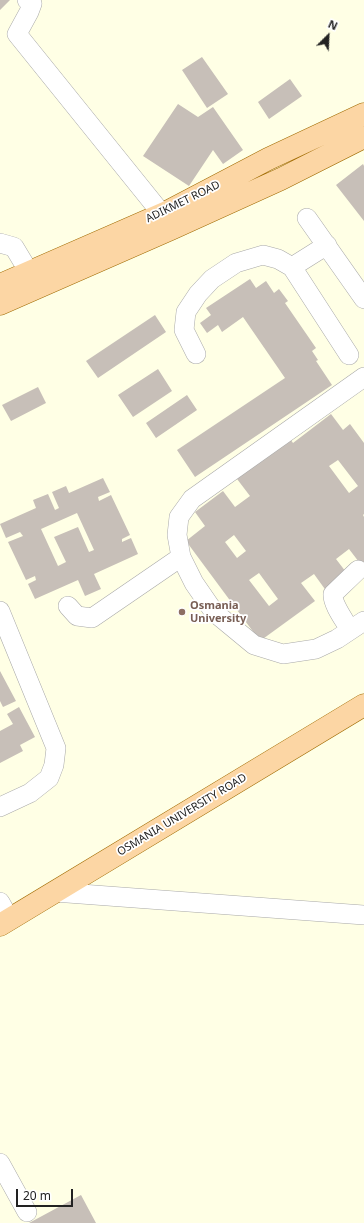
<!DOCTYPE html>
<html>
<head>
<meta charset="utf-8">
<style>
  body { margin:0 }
  #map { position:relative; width:364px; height:1223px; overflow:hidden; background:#f2efe9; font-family:"Noto Sans",sans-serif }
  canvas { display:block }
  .north { position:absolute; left:308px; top:16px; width:40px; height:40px; -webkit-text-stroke:3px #fff; paint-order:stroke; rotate:24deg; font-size:11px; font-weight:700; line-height:16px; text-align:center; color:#222 }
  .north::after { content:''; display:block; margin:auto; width:14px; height:18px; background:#222; clip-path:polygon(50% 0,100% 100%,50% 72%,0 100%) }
  .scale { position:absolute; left:16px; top:1189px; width:57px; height:18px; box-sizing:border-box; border:2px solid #222; border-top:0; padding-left:5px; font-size:12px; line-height:14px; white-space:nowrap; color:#222; -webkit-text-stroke:3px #fff; paint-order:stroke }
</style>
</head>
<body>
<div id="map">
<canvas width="364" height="1223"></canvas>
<div class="north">N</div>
<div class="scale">20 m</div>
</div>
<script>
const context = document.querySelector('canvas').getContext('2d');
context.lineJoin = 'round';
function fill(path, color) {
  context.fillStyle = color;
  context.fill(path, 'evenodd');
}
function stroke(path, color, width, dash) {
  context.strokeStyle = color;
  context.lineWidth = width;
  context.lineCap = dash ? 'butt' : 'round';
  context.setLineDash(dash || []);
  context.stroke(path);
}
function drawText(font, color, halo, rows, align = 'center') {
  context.font = font + ' "Noto Sans",sans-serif';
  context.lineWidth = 3.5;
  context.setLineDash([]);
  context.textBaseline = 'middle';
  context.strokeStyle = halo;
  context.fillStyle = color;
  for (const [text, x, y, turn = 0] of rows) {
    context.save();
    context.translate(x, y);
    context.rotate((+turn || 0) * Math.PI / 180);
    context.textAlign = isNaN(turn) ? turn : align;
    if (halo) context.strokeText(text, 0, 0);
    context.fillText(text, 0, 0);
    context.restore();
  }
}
fill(new Path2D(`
  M 0,0 L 364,0 L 364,1223 L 0,1223 Z`), '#ffffe5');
fill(new Path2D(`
  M 0,0 L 10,0 L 0,10 Z
  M 202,57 L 228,94 L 207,108 L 182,70 Z
  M 290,79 L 302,96 L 269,119 L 258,102 Z
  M 178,104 L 198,117 L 213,107 L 243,150 L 223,164 L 213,150 L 189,186 L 143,156 Z
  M 363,164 L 364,166 L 364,221 L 336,185 Z
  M 250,279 L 256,288 L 266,281 L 274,293 L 279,289 L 288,301 L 285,303 L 316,348 L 312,351 L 318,360 L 316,361 L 332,385 L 195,477 L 177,450 L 285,378 L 243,317 L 222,332 L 218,325 L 207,333 L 200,323 L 211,315 L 206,308 Z
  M 155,315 L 166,332 L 98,378 L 86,361 Z
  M 158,369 L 172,391 L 133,417 L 118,395 Z
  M 38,387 L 46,403 L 11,421 L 2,405 Z
  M 187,395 L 197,410 L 156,438 L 146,423 Z
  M 331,414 L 343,430 L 350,424 L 364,443 L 364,514 L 363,515 L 364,517 L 364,564 L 362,566 L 349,549 L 336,559 L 349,576 L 327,592 L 314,574 L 301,583 L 315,601 L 260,641 L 186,541 L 205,526 L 195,512 L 223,491 L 235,507 L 250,496 L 234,475 L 288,436 L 293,443 ZM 338,460 L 358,486 L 349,493 L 329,466 ZM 234,535 L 246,551 L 237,558 L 225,542 ZM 259,573 L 278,599 L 269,606 L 249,580 Z
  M 103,478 L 110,492 L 98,497 L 99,501 L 111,495 L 130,535 L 122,539 L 122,542 L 131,538 L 138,554 L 94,574 L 101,589 L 85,596 L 78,580 L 35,599 L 28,584 L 36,580 L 35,576 L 26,580 L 8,542 L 23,536 L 20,532 L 6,538 L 0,524 L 36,508 L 33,500 L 48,494 L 55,510 L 59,508 L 52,492 L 66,486 L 69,493 ZM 77,513 L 94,550 L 89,552 L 78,527 L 54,537 L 66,562 L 58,566 L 41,529 Z
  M 0,671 L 16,701 L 3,707 L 0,701 Z
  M 19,707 L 35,737 L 20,745 L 23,751 L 0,763 L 0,731 L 13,724 L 7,714 Z
  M 81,1195 L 96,1223 L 29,1223 Z`), '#c7bfb8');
const minor = new Path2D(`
  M 27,0 L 32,4 L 29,12 L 17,34 L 162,214 L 169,226
  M 307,218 L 364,299
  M 0,243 L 14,247 L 29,272
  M 292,267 L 327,245
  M 196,354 L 184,330 L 186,312 L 198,294 L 212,279 L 236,263 L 263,255 L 278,259 L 292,267 L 349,355
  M 364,377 L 192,499 L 179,517 L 177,535 L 181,557 L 194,583 L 214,612 L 254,645 L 283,654 L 316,649 L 337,639 L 364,621
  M 68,606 L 77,616 L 92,618 L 181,557
  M 0,611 L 56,748 L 54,765 L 49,778 L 30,793 L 0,807
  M 350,630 C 345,621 332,604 333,594 L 358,570
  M 54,892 L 364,915
  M 0,902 L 10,920
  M 0,1163 L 27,1212`);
const major = new Path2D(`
  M 0,285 L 167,212 L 268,159 L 364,114
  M 0,304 L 171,229 L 281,179 L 364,137
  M 0,925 L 364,705`);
stroke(minor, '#a9a9a9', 20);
stroke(major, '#a06b00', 23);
stroke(minor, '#fff', 19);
stroke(major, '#fcd6a4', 22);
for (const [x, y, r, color] of [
  [182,612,4,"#8d6e63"]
]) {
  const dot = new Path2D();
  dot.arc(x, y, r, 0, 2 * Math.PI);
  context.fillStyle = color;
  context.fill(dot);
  stroke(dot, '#fff', 1.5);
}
drawText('11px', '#222', '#fff', [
  ["ADIKMET ROAD",183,202,-26],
  ["OSMANIA UNIVERSITY ROAD",182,815,-31]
]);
drawText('bold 11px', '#785e54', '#fff', [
  ["Osmania",190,606],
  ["University",190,619]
], 'left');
</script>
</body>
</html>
